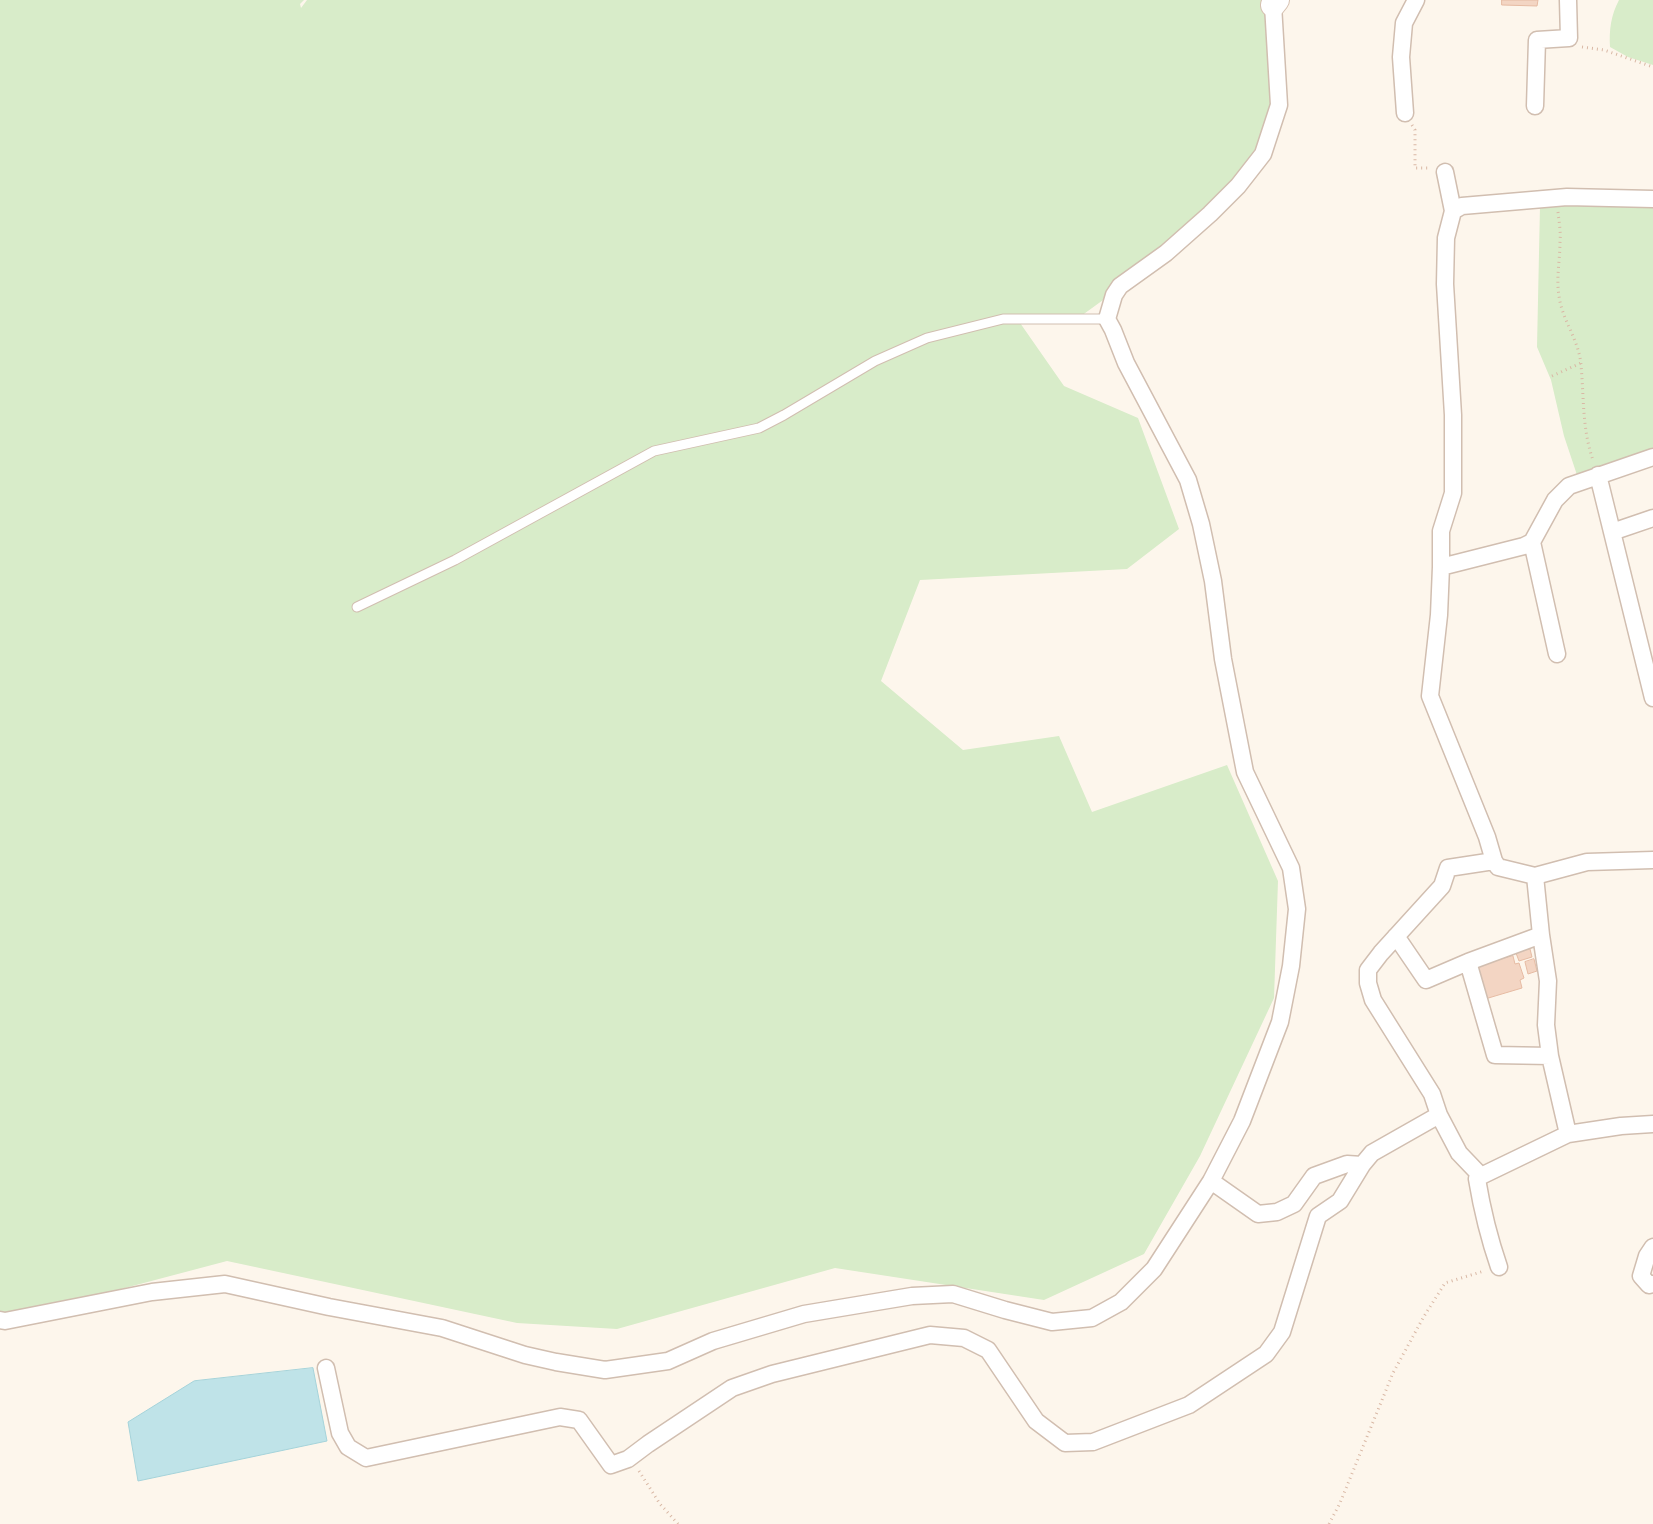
<!DOCTYPE html>
<html>
<head>
<meta charset="utf-8">
<style>
  body { margin:0 }
  canvas { display:block; background:#fdf6ec }
</style>
</head>
<body>
<canvas width="1653" height="1524"></canvas>
<script>
const context = document.querySelector('canvas').getContext('2d');
context.lineJoin = 'round';
function fill(path, color) {
  context.fillStyle = color;
  context.fill(path, 'evenodd');
}
function stroke(path, color, width, dash) {
  context.strokeStyle = color;
  context.lineWidth = width;
  context.lineCap = dash ? 'butt' : 'round';
  context.setLineDash(dash || []);
  context.stroke(path);
}
fill(new Path2D(`
  M 0,0 L 304,0 L 300,4 L 301,8 L 307,0 L 1270,0 L 1272,104 L 1259,153 L 1235,182 L 1110,295 L 1070,324 L 1018,320 L 1064,386 L 1138,418 L 1179,529 L 1127,569 L 920,580 L 881,681 L 963,750 L 1059,736 L 1092,812 L 1227,765 L 1278,881 L 1274,998 L 1200,1156 L 1144,1254 L 1044,1300 L 835,1268 L 617,1329 L 517,1323 L 227,1261 L 0,1321 Z
  M 1619,0 L 1653,0 L 1653,65 L 1628,57 L 1610,47 C 1609,30 1611,15 1619,0 Z
  M 1558,204 L 1653,205 L 1653,451 L 1577,475 L 1564,436 L 1551,380 L 1537,347 L 1540,206 Z`), '#d8ecc9');
const water = new Path2D(`
  M 313,1368 L 327,1441 L 138,1481 L 128,1422 L 194,1381 Z`);
fill(water, '#bfe3e8');
stroke(water, '#a5d3da', 1);
const building = new Path2D(`
  M 1502,0 L 1538,0 L 1537,6 L 1502,5 Z
  M 1530,949 L 1532,957 L 1519,961 L 1516,953 Z
  M 1513,956 L 1515,964 L 1519,963 L 1524,978 L 1520,980 L 1522,988 L 1485,999 L 1475,967 Z
  M 1534,959 L 1537,971 L 1528,974 L 1525,962 Z`);
fill(building, '#f3d5c3');
stroke(building, '#e6bba3', 1);
const lane = new Path2D(`
  M 357,607 L 455,560 L 654,451 L 759,428 L 784,415 L 875,361 L 927,338 L 1003,319 L 1107,319`);
const street = new Path2D(`
  M 1535,106 L 1537,40 L 1569,38 L 1568,0
  M 1405,113 L 1401,57 L 1404,23 L 1416,0
  M 1445,172 L 1453,211
  M 1653,199 L 1567,197 L 1462,206 L 1453,211 L 1446,238 L 1445,284 L 1453,415 L 1453,493 L 1441,531 L 1441,567 L 1439,615 L 1430,696 L 1487,837 L 1494,861 L 1498,867 L 1535,876 L 1587,862 L 1653,860
  M 1598,475 L 1653,698
  M 1612,532 L 1653,518
  M 1532,542 L 1557,654
  M 1441,567 L 1524,546 L 1532,542 L 1555,500 L 1569,486 L 1653,457
  M 1535,876 L 1541,935
  M 1396,936 L 1426,980 L 1468,962 L 1541,935 L 1548,981 L 1546,1025 L 1550,1056
  M 1468,962 L 1495,1055 L 1550,1056 L 1568,1134
  M 1439,1115 L 1459,1153 L 1481,1176 L 1568,1134 L 1621,1126 L 1653,1124
  M 1362,1165 L 1372,1153 L 1439,1115 L 1432,1094 L 1373,1000 L 1368,983 L 1368,970 L 1381,953 L 1442,886 L 1448,868 L 1494,861
  M 1481,1176 L 1477,1179 C 1482,1209 1489,1238 1499,1267
  M 1653,1247 L 1647,1256 L 1641,1276 L 1649,1285 L 1653,1284
  M 0,1320 L 5,1321 L 152,1292 L 225,1284 L 329,1307 L 442,1328 L 525,1355 L 556,1362 L 605,1370 L 668,1361 L 713,1341 L 804,1314 L 912,1296 L 953,1294 L 1005,1310 L 1052,1322 L 1092,1318 L 1121,1302 L 1154,1269 L 1211,1181 L 1242,1121 L 1280,1022 L 1291,966 L 1297,909 L 1291,868 L 1245,772 L 1223,659 L 1213,581 L 1201,524 L 1188,480 L 1126,363 L 1113,330 L 1107,319 L 1114,295 L 1120,286 L 1166,253 L 1210,214 L 1238,186 L 1263,154 L 1279,105 L 1273,5
  M 326,1368 L 340,1433 L 348,1447 L 366,1458 L 560,1417 L 579,1420 L 611,1465 L 628,1459 L 648,1444 L 732,1388 L 772,1374 L 930,1335 L 964,1338 L 988,1350 L 1036,1421 L 1065,1443 L 1093,1442 L 1189,1405 L 1266,1354 L 1282,1332 L 1318,1216 L 1340,1201 L 1362,1165 L 1347,1164 L 1314,1176 L 1294,1204 L 1277,1212 L 1258,1214 L 1211,1181`);
const secondary = new Path2D(`
  M 1273,5 L 1277,0`);
stroke(lane, '#d1beb0', 11);
stroke(street, '#d1beb0', 19);
stroke(secondary, '#d6c0b0', 26);
stroke(new Path2D(`
  M 1582,47 L 1604,50 L 1653,67
  M 1412,125 L 1415,130 L 1415,168 L 1430,168
  M 1558,212 C 1559,222 1561,232 1560,242 C 1560,260 1556,278 1559,296 C 1562,320 1579,340 1581,365 C 1584,397 1582,429 1593,460
  M 1552,376 L 1581,363
  M 639,1471 L 660,1504 L 678,1524
  M 1329,1524 L 1340,1503 L 1393,1373 L 1423,1318 L 1445,1283 L 1484,1271`), '#d9b8a5', 3, [1, 4]);
stroke(lane, '#fff', 9);
stroke(street, '#fff', 16);
stroke(secondary, '#fff', 24);
</script>
</body>
</html>
